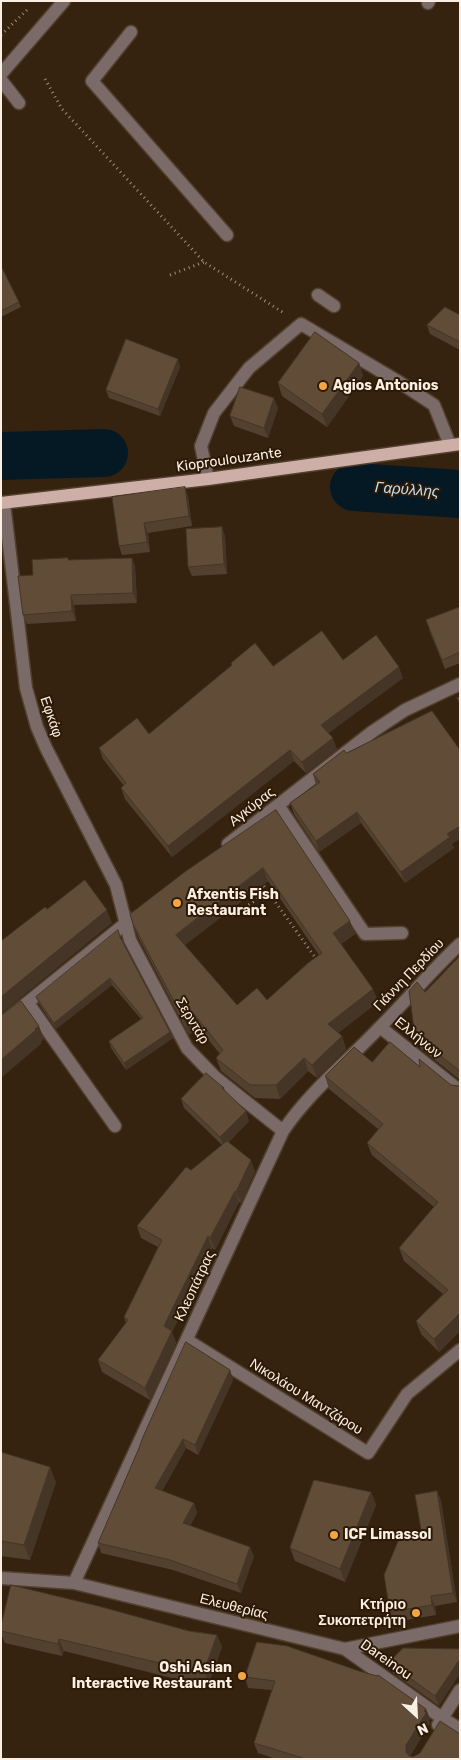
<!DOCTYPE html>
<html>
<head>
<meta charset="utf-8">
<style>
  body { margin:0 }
  #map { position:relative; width:461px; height:1760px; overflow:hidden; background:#36230f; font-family:Rubik,sans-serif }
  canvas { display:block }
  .frame { position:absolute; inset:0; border:2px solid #fbeee2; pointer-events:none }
  .north { position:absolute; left:391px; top:1690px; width:50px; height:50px; -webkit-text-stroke:4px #2c1a06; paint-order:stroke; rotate:155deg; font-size:14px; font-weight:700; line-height:20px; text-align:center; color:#fbeee2 }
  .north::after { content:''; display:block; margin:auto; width:18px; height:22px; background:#fbeee2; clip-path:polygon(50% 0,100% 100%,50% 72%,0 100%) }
</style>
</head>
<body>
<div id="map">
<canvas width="461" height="1760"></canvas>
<div class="frame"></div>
<div class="north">N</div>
</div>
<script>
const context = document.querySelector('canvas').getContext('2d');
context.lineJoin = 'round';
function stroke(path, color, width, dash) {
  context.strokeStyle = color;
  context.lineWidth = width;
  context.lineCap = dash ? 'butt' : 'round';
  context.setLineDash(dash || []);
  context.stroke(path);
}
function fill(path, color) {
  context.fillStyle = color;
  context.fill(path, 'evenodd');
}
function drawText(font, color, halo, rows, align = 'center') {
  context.font = font + ' Rubik,sans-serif';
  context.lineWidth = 4;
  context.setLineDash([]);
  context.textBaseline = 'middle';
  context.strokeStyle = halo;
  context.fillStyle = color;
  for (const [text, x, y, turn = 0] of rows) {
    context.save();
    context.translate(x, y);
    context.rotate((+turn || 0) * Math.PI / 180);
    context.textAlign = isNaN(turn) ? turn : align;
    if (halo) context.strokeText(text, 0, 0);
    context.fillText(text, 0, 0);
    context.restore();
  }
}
stroke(new Path2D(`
  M 1,456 L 104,453
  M 354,487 L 460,494`), '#051925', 48);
const minor = new Path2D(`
  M 428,3 L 429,1
  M 131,32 L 92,81 L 227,235
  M 1,74 L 64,1
  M 1,80 L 19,103
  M 318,295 L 334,306
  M 208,479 L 201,446 L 214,413 L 249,368 L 301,324 L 399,382 L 434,405 L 450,445
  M 4,503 L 26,688 L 37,727 L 46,748 L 116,885 L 130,940 L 187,1048 L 215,1077 L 283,1131
  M 278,805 L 365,934 L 402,933
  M 228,844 L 372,732 L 405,710 L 460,684
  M 28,1003 L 115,1126
  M 1,1024 L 131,919
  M 380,1027 L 460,1091
  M 187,1340 L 368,1453 L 407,1394 L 460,1350
  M 1,1578 L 74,1583 L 345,1649 L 460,1626
  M 74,1583 L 283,1131 C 310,1091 347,1062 380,1027 C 407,1000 432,970 460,944
  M 345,1649 L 442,1718 L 460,1729
  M 438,1725 L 460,1690`);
const major = new Path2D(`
  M 1,503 L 208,479 L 460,444`);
stroke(minor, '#523f2d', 15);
stroke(major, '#523f2d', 15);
stroke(new Path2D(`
  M 1,35 L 28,9
  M 45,79 L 62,109 L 204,262 L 284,313
  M 170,275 L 204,262
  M 261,882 L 317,960
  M 232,916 L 268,892`), '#9e8e7e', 3, [1, 4]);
stroke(minor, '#7a6b68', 12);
stroke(major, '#cdafa8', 12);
fill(new Path2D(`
  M 1,266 L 21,307 L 1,317 Z
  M 460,315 L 460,350 L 430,334 L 427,325 Z
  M 359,363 L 363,376 L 327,427 L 282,396 L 278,383 Z
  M 180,367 L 160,416 L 109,398 L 106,390 Z
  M 278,408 L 268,438 L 234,426 L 230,416 Z
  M 185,487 L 188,497 L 192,526 L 148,533 L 150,552 L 122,555 L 119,546 Z
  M 222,527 L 225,537 L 227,574 L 192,576 L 188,567 Z
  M 132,558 L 135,567 L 137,603 L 74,605 L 76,621 L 27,624 L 23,615 L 33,575 L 69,560 Z
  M 460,607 L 460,663 L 445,669 L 429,630 Z
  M 343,660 L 403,678 L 328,733 L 337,749 L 306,773 L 294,761 L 172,857 L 125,799 L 121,788 L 124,786 L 103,759 L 99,748 L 149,734 L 232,665 L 231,663 L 273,666 Z
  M 346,753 L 452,844 L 454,848 L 405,883 L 361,823 L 319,852 L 294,814 L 290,803 L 316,785 L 313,774 Z
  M 276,810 L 355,934 L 341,944 L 373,989 L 378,1002 L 338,1033 L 342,1036 L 346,1049 L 317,1078 L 308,1071 L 280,1099 L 255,1098 L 221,1071 L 216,1058 L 220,1054 L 198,1027 L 189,1035 L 138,937 L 133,924 ZM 268,881 L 319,955 L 267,1000 L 237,1005 L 185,945 Z
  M 122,939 L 170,1032 L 173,1038 L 126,1070 L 111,1048 L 109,1041 L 141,1019 L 112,985 L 56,1029 L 39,1004 L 36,997 Z
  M 460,956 L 460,1080 L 420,1048 L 415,1036 L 425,992 Z
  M 372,1062 L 420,1067 L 451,1085 L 458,1086 L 460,1085 L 460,1331 L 439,1352 L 421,1334 L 416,1321 L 443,1294 L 404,1261 L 399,1248 L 434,1207 L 372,1155 L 367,1143 L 378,1129 L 329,1089 L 325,1076 Z
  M 224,1088 L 225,1091 L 249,1121 L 229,1142 L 255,1171 L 241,1203 L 239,1202 L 215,1250 L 212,1248 L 172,1332 L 176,1343 L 150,1400 L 102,1372 L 98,1360 L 126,1323 L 124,1317 L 158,1247 L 141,1238 L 137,1226 L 222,1145 L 184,1108 L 181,1099 Z
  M 230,1370 L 233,1380 L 198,1455 L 186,1448 L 162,1491 L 194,1503 L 197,1513 L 190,1526 L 254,1556 L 241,1593 L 173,1570 L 101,1553 L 98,1543 Z
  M 1,1452 L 56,1482 L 30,1560 L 1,1556 Z
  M 437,1491 L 441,1501 L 457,1602 L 435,1606 L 436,1615 L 393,1622 L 390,1612 L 422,1535 Z
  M 371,1492 L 376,1505 L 345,1582 L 295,1561 L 290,1548 Z
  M 1,1626 L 189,1631 L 217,1635 L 222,1647 L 209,1683 L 180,1680 L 64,1651 L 62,1656 L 5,1643 L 1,1634 Z
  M 257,1642 L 426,1709 L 430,1719 L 429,1720 L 430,1723 L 410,1756 L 460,1759 L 276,1759 L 258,1753 L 254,1743 L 272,1690 L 248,1688 L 245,1677 Z
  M 460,1649 L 439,1706 L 393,1673 L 389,1663 Z`), '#53412f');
fill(new Path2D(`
  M 178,359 L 180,367 L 160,416 L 158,409 Z
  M 359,363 L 363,376 L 327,427 L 322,414 Z
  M 274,398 L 278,408 L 268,438 L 264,428 Z
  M 185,487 L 188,497 L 192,526 L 189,516 Z
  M 144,523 L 148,533 L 150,552 L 147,542 Z
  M 222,527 L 225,537 L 227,574 L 224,564 Z
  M 132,558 L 135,567 L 137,603 L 133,593 Z
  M 71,595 L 74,605 L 76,621 L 72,611 Z
  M 399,667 L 403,678 L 325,736 L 321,725 Z
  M 333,738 L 337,749 L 306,773 L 302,762 Z
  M 290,750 L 294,761 L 172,857 L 168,846 Z
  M 357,812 L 361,823 L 319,852 L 316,841 Z
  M 460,826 L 460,839 L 452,844 L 454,848 L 405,883 L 401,872 L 447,834 Z
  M 263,868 L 268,881 L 181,948 L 176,935 Z
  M 107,910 L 112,923 L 1,1014 L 1,997 Z
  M 350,921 L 355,934 L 338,946 L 333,933 Z
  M 110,978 L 112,985 L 56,1029 L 54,1023 Z
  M 373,989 L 378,1002 L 332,1037 L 328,1024 Z
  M 194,1014 L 198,1027 L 189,1035 L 185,1022 Z
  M 39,1026 L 44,1039 L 41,1042 L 41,1044 L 1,1078 L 1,1060 Z
  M 170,1032 L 173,1038 L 126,1070 L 124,1063 Z
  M 342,1036 L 346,1049 L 317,1078 L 312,1065 Z
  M 304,1058 L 308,1071 L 280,1099 L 276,1085 Z
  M 246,1111 L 249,1121 L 224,1147 L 220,1137 Z
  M 251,1160 L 255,1171 L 241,1203 L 236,1192 Z
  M 235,1191 L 239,1202 L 215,1250 L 210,1238 Z
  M 208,1236 L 212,1248 L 172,1332 L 176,1343 L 150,1400 L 145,1388 L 164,1326 Z
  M 460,1313 L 460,1331 L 439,1352 L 434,1339 Z
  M 230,1370 L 233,1380 L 198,1455 L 195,1445 Z
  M 183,1439 L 186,1448 L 158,1497 L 155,1488 Z
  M 50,1467 L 56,1482 L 30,1560 L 24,1545 Z
  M 437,1491 L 441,1501 L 457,1602 L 453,1593 Z
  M 371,1492 L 376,1505 L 345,1582 L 340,1569 Z
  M 194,1503 L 197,1513 L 186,1533 L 183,1523 Z
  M 250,1547 L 254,1556 L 241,1593 L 237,1584 Z
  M 431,1596 L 435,1606 L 436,1615 L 432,1605 Z
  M 217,1635 L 222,1647 L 209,1683 L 204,1671 Z
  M 59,1639 L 64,1651 L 62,1656 L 58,1644 Z
  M 460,1659 L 460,1674 L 439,1706 L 435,1696 Z
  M 426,1709 L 430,1719 L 429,1720 L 430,1723 L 410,1755 L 410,1759 L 406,1752 L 406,1745 Z`), '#443526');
const building = new Path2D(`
  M 1,266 L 19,302 L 1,311 Z
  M 445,307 L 460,315 L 460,342 L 427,325 Z
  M 315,332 L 359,363 L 322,414 L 278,383 Z
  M 126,339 L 178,359 L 158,409 L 106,390 Z
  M 240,387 L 274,398 L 264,428 L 230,416 Z
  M 185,487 L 189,516 L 144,523 L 147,542 L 119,546 L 112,497 Z
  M 222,527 L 224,564 L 188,567 L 186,529 Z
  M 68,558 L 68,560 L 132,558 L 133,593 L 71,595 L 72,611 L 23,615 L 18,576 L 33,575 L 32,560 Z
  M 460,607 L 460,652 L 442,660 L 426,620 Z
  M 322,631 L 343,660 L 376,635 L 399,667 L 321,725 L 333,738 L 302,762 L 290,750 L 168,846 L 121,788 L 126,783 L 99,748 L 137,718 L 149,734 L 232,665 L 231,663 L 255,643 L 273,666 Z
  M 460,697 L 460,704 L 457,698 Z
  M 432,711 L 460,750 L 460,826 L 447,834 L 450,837 L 401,872 L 357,812 L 316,841 L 290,803 L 320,782 L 313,774 L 344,750 L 346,753 Z
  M 276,810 L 350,921 L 333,933 L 373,989 L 328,1024 L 342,1036 L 312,1065 L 304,1058 L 276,1085 L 250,1085 L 216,1058 L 223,1050 L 194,1014 L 185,1022 L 133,924 L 130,914 L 186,871 ZM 263,868 L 322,953 L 308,963 L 267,1000 L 257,988 L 237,1005 L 176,935 Z
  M 85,880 L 107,910 L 1,997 L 1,941 L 45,907 L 47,909 Z
  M 118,930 L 120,937 L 170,1032 L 124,1063 L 109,1041 L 143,1018 L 110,978 L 54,1023 L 36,997 Z
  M 460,956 L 460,1071 L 415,1036 L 409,991 L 417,982 L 425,992 Z
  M 21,1001 L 39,1026 L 35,1029 L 36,1030 L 1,1060 L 1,1016 Z
  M 390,1042 L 420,1067 L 419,1059 L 451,1085 L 458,1086 L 460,1085 L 460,1313 L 434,1339 L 416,1321 L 448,1290 L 399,1248 L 438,1202 L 367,1143 L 383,1124 L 325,1076 L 354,1047 L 372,1062 Z
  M 206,1073 L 224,1088 L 222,1088 L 246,1111 L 220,1137 L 181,1099 Z
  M 227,1141 L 251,1160 L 236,1192 L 235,1191 L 210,1238 L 208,1236 L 164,1326 L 172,1331 L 145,1388 L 98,1360 L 128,1320 L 124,1317 L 162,1240 L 137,1226 L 186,1167 L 191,1170 Z
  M 186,1342 L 230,1370 L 195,1445 L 183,1439 L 155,1488 L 194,1503 L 183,1523 L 250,1547 L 237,1584 L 170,1560 L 98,1543 L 139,1448 L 143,1437 Z
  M 1,1452 L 50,1467 L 24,1545 L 1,1541 Z
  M 314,1480 L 371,1492 L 340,1569 L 290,1548 Z
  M 437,1491 L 453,1593 L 431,1596 L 432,1605 L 390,1612 L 384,1575 L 399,1539 L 422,1535 L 415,1495 Z
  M 11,1585 L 98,1606 L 189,1631 L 217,1635 L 204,1671 L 176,1667 L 59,1639 L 58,1644 L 1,1631 L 1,1626 Z
  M 257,1642 L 287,1646 L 359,1671 L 377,1676 L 378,1675 L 426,1709 L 424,1711 L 426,1713 L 406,1745 L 406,1752 L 409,1756 L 413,1757 L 420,1753 L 440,1721 L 460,1734 L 460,1759 L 306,1759 L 254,1743 L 275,1681 L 245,1677 Z
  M 403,1648 L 460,1649 L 460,1659 L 435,1696 L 389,1663 Z`);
fill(building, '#614c37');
stroke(building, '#443526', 1);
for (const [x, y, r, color] of [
  [323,386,5,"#f4a443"],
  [177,903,5,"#f4a443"],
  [334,1535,5,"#f4a443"],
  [416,1613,5,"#f4a443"],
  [242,1676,5,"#f4a443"]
]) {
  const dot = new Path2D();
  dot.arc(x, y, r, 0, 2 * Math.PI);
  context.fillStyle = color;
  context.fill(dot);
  stroke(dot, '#2c1a06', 2);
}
drawText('bold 14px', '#fbeee2', '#2c1a06', [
  ["Agios Antonios",333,386],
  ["Afxentis Fish",187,895],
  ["Restaurant",187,911],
  ["ICF Limassol",344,1535],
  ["Κτήριο",406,1605,"right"],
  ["Συκοπετρήτη",406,1621,"right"],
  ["Oshi Asian",232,1668,"right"],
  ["Interactive Restaurant",232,1684,"right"]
], 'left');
drawText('14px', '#fbeee2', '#2c1a06', [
  ["Kioproulouzante",229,460,-8],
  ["Εφκάφ",51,717,71],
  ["Αγκύρας",252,807,-38],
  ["Γιάννη Περδίου",409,975,-46],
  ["Σερντάρ",192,1021,59],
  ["Ελλήνων",418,1038,39],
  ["Κλεοπάτρας",195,1286,-65],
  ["Νικολάου Μαντζάρου",306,1397,32],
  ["Ελευθερίας",234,1607,14],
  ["Dareinou",386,1660,35]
]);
drawText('italic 15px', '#bedff7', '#2c1a06', [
  ["Γαρύλλης",407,490,4]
]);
</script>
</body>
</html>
